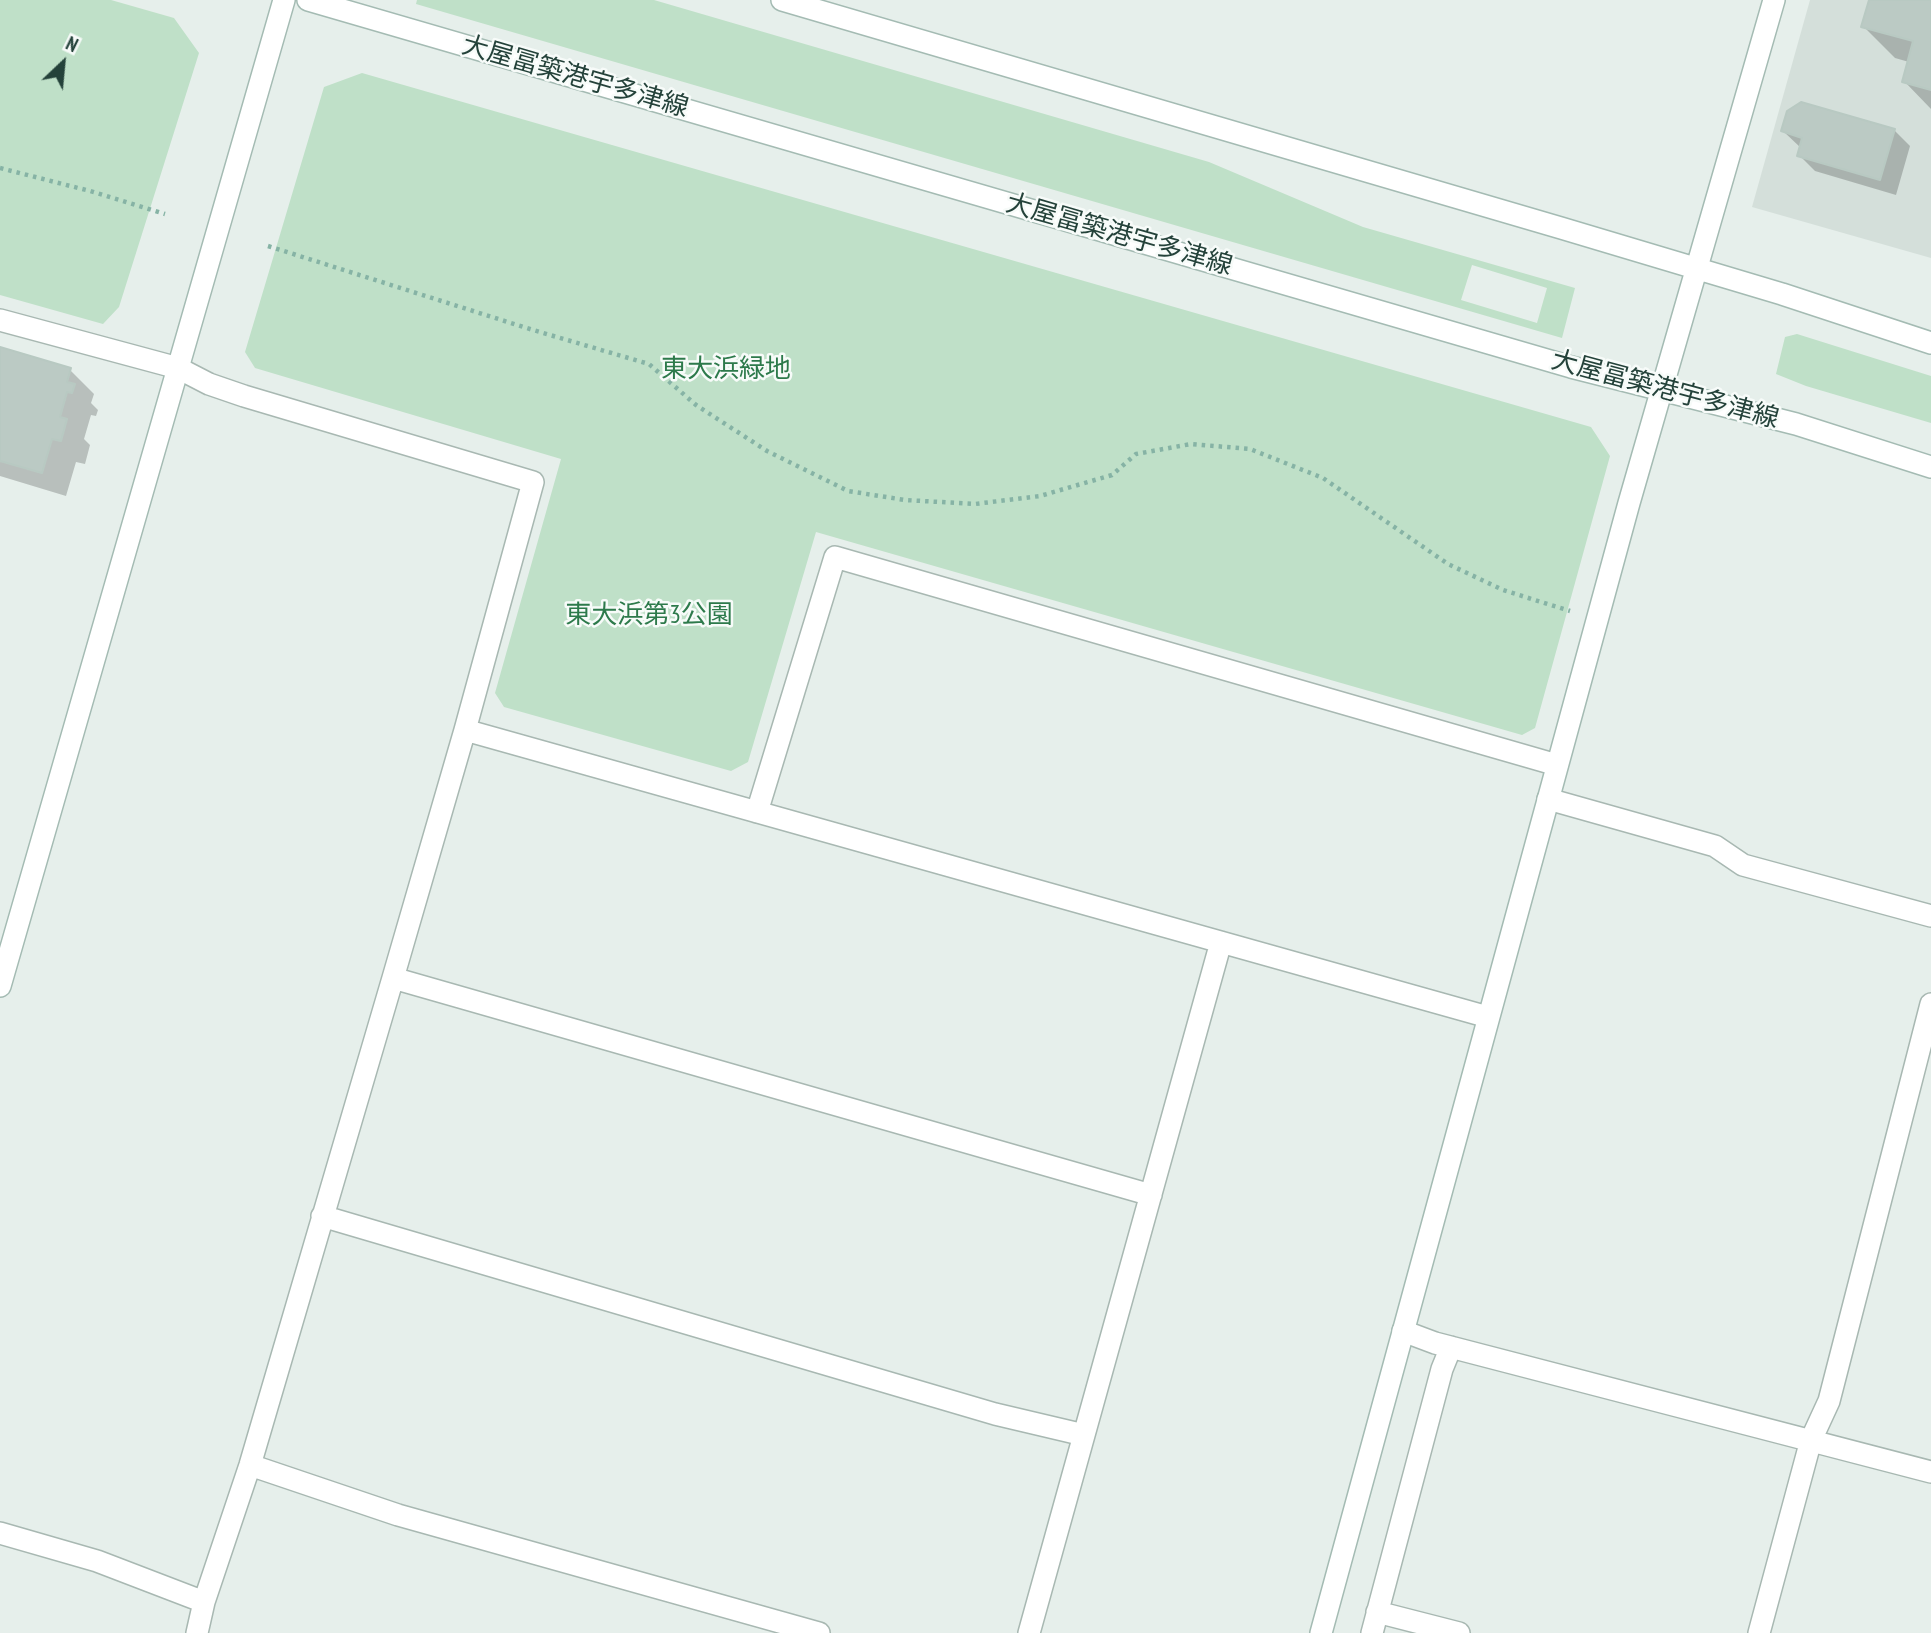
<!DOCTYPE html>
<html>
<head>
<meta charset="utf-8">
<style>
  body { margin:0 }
  #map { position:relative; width:1931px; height:1633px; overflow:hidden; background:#e6efeb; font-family:"PT Sans Narrow",sans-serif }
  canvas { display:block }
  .north { position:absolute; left:28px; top:28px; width:70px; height:70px; -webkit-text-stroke:5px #f7fbf9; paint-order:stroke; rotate:26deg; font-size:19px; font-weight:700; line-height:28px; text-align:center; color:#24423a }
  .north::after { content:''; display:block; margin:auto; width:24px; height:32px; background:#24423a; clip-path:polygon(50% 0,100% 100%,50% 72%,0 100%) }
</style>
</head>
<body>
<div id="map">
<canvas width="1931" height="1633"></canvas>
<div class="north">N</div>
</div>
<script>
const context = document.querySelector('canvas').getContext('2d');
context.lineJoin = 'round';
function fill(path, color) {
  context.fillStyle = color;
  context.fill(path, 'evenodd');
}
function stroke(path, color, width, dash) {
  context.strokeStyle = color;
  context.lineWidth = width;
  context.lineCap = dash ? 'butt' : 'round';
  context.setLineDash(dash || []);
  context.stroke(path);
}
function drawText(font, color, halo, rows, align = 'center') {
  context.font = font + ' "PT Sans Narrow","Noto Sans JP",sans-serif';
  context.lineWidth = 5;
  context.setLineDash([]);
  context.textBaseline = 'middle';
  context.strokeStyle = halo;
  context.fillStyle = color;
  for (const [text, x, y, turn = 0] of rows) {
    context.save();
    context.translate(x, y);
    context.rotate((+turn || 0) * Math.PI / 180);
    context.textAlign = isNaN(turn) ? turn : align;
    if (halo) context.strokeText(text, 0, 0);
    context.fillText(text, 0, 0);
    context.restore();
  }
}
fill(new Path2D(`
  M 1810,0 L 1931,0 L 1931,258 L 1752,207 Z`), '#d4dfda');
fill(new Path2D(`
  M 0,0 L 111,0 L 174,18 L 199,53 L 119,307 L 103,324 L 0,295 Z
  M 417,0 L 654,0 L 1209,162 L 1363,227 L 1575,288 L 1562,338 L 416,4 ZM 1472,265 L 1547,288 L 1537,323 L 1461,300 Z
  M 362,73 L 1591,427 L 1610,456 L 1535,728 L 1522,735 L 816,532 L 748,762 L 731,771 L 504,707 L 495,693 L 561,459 L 255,368 L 245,352 L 324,87 Z
  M 1797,334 L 1931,376 L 1931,423 L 1806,386 L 1776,374 L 1785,337 Z`), '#bfe0c8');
fill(new Path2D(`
  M 1871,0 L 1931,0 L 1931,109 L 1904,81 L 1909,62 L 1895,58 L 1863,26 Z
  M 1894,130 L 1910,146 L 1896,195 L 1815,171 L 1799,155 L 1801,148 L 1783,131 Z
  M 0,349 L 70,370 L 94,394 L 91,403 L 98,410 L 96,416 L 91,415 L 84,439 L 90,445 L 85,464 L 76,462 L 66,496 L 0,476 Z`), '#0003');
const building = new Path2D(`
  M 1869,0 L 1931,0 L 1931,90 L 1902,82 L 1913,41 L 1861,27 Z
  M 1801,102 L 1895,129 L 1880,180 L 1797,156 L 1802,138 L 1781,131 L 1787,111 Z
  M 0,347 L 71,368 L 67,382 L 75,384 L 72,393 L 67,392 L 60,417 L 67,419 L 61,441 L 52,439 L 42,473 L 0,461 Z`);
fill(building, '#bbcac4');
stroke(building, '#b8c9c2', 2);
const street = new Path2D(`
  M 0,320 L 178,368 L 209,384 L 244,396 L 533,482 L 465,730 L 393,978 L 250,1465 L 204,1602 L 197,1633
  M 465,730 L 1488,1017
  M 1548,799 L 1715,846 L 1743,865 L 1931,916
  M 757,812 L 835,557 L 1557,765
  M 393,978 L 1151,1195
  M 322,1216 L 995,1414 L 1084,1435
  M 1403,1331 L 1435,1343 L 1931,1472
  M 250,1465 L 398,1515 L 819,1633
  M 0,1533 L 97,1561 L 204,1602
  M 1377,1612 L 1459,1633
  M 1029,1633 L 1221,942
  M 1372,1633 L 1442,1369 L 1451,1347
  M 1759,1633 L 1811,1440 L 1829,1401 L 1931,1004`);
const secondary = new Path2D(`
  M 308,0 L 1571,367 L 1796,424 L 1931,467
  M 782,0 L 1561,228 L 1782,294 L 1931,343
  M 0,986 L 284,0
  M 1321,1633 L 1629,503 L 1774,0`);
stroke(street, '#a8b8b2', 24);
stroke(secondary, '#a4bbb3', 24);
stroke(new Path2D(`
  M 0,168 L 90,191 L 165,214
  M 268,246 L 533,330 L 649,364 L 696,405 L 767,451 L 848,491 L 905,500 L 975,504 L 1040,496 L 1112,475 L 1136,454 L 1191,444 L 1250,449 L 1323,478 L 1448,564 L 1503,590 L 1570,611`), '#86b3a5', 4.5, [3.5, 5]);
stroke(street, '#fff', 21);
stroke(secondary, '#fff', 21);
drawText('26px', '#24423a', '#f7fbf9', [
  ["大屋冨築港宇多津線",575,77,16],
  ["大屋冨築港宇多津線",1119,235,16],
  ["大屋冨築港宇多津線",1665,390,15]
]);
drawText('26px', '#2d7a4b', '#f7fbf9', [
  ["東大浜緑地",726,370],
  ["東大浜第3公園",649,616]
]);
</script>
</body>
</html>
